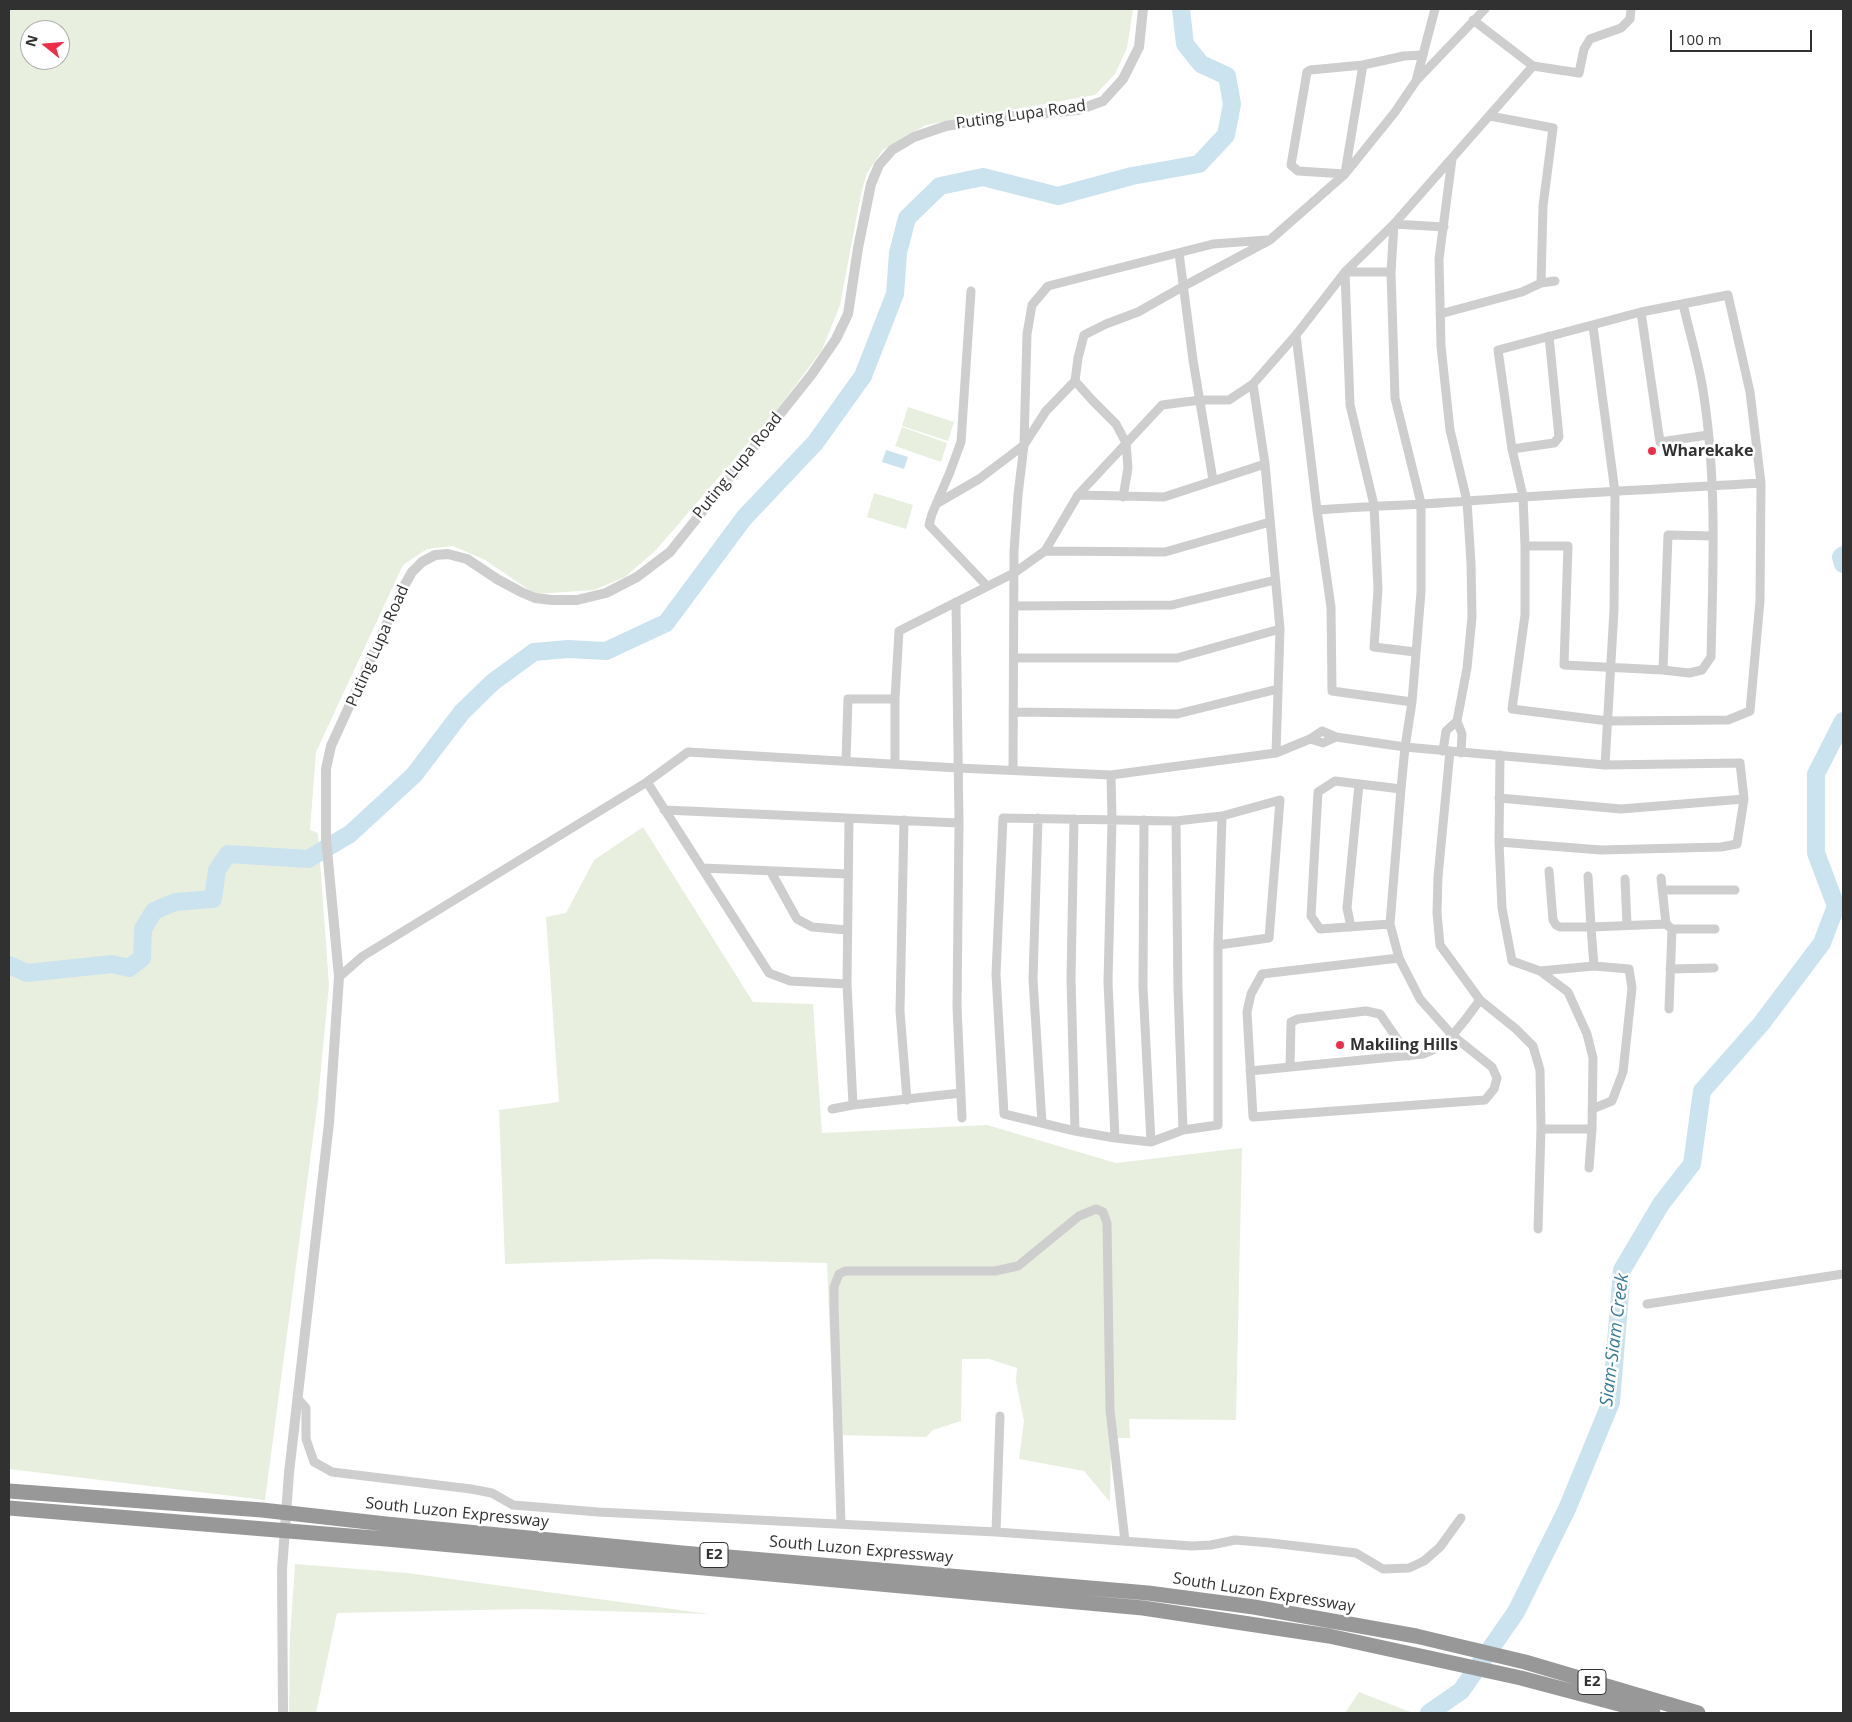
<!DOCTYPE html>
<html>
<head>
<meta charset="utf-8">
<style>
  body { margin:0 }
  #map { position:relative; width:1852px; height:1722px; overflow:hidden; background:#fff; font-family:"Open Sans",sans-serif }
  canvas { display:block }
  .frame { position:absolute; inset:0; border:10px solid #313131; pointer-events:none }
  .north { position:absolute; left:20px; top:20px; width:50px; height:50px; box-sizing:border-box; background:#fff; border:1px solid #adadad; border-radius:50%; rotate:287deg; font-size:14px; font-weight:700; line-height:20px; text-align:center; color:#313131 }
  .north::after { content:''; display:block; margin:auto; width:18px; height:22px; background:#ee2e49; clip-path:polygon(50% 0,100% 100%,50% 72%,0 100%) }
  .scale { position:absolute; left:1670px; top:30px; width:142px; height:22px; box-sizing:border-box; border:2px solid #313131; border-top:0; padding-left:6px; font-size:15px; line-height:18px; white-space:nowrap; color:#313131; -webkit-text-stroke:4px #fff; paint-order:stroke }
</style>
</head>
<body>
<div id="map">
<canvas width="1852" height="1722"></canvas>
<div class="frame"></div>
<div class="north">N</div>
<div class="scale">100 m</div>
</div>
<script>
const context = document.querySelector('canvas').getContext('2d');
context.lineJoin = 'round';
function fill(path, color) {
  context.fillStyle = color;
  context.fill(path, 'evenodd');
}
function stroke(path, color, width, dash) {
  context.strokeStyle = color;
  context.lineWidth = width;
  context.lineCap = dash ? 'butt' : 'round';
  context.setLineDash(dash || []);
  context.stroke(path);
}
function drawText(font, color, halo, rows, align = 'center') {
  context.font = font + ' "Open Sans",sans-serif';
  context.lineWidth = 5;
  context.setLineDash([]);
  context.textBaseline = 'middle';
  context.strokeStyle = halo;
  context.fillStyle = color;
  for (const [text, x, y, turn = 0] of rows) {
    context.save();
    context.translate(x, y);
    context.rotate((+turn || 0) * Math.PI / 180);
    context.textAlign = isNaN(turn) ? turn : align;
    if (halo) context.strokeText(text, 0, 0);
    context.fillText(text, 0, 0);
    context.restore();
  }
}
fill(new Path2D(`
  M 9,9 L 1133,9 L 1127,48 L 1115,74 L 1095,95 L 926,125 L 883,150 L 867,173 L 861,194 L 840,305 L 822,350 L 780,406 L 656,550 L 625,577 L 594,590 L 535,594 L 485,560 L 453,546 L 427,549 L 403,565 L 316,752 L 310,830 L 318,833 L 329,985 L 318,1100 L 265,1500 L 9,1469 ZM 30,30 L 60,30 L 60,60 L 30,60 Z
  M 908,407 L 954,422 L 948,441 L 902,426 Z
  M 902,427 L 947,443 L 941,462 L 895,446 Z
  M 874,493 L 913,505 L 906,529 L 867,517 Z
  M 643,827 L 753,1002 L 813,1004 L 822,1133 L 987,1125 L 1116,1163 L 1242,1148 L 1236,1420 L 1129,1419 L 1130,1438 L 1111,1438 L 1110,1502 L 1084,1471 L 1019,1459 L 1024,1421 L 1016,1382 L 1017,1368 L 989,1359 L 962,1359 L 961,1421 L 933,1430 L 926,1437 L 834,1435 L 827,1263 L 657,1259 L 505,1264 L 499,1110 L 559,1102 L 546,917 L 566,913 L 594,860 Z
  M 295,1564 L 407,1573 L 709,1614 L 527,1609 L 337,1613 L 316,1713 L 289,1713 L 290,1636 Z
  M 1359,1692 L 1413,1713 L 1345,1713 Z`), '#e9efdf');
fill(new Path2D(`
  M 886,450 L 908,457 L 904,469 L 882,462 Z`), '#cbe3ef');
stroke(new Path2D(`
  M 1843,555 L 1841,557 L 1843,564
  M 9,965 L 27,973 L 112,964 L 129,968 L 142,958 L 143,929 L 154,911 L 175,902 L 213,899 L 217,870 L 228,854 L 308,859 L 350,834 L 414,775 L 462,712 L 493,682 L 534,652 L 568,649 L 606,651 L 666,623 L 744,518 L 815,443 L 863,376 L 895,294 L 898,253 L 907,218 L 940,186 L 983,177 L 1058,196 L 1132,176 L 1199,164 L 1226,135 L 1232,104 L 1227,76 L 1201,64 L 1185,44 L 1181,9
  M 1429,1713 L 1461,1691 L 1516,1612 L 1567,1509 L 1611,1402 L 1622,1270 L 1661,1204 L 1692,1164 L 1702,1091 L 1761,1024 L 1822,943 L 1836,906 L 1816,853 L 1816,774 L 1843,721`), '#cbe3ef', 18);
stroke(new Path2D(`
  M 1473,20 L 1533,66 L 1579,73 L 1584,49 L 1590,39 L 1621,28 L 1630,19 L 1631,9
  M 1416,81 L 1435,9
  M 1452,159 L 1439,259 L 1441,346 L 1450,430 L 1467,501 L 1471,563 L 1472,617 L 1467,668 L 1457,721 L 1462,734 L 1461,753
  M 1345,173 L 1363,65
  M 1345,174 L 1298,171 L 1291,165 L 1307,72 L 1310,70 L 1363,65 L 1404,56 L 1423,55
  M 1394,224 L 1391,272 L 1395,398 L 1421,503 L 1421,592 L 1412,702 L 1405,747 L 1401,789 L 1390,924 L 1399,958 L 1420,999 L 1452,1035 L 1492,1067 L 1497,1078 L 1494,1089 L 1485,1100 L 1253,1117 L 1247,1012 L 1251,994 L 1262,974 L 1399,958
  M 1394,224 L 1444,227
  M 1179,253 L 1193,360 L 1213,480
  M 1345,272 L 1350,405 L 1374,505 L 1378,589 L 1374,647 L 1415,652
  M 1345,272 L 1391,272
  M 1541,283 L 1555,281
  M 971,291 L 961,442 L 950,472 L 932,514 L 929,525 L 987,586
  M 1728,295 L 1750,392 L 1761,483 L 1760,601 L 1750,711 L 1728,720 L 1608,721 L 1512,709 L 1525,615 L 1525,546 L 1523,496 L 1512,449 L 1498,350 L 1641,312 Z
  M 1641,312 L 1660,442 L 1708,435
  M 1440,314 L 1522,292 L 1541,283 L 1543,206 L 1553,128 L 1490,116
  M 1593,326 L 1615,492 L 1614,610 L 1605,765
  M 1296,335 L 1317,510 L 1331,607 L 1332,691 L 1412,702
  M 1075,381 L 1093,401 L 1116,424 L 1126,443 L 1128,468 L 1123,497
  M 1253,384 L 1265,464 L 1280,629 L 1276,753
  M 1512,449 L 1554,443 L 1559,437 L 1549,336
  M 1078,495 L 1164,497 L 1265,464
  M 936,504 L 979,479 L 1024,445 L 1046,411 L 1075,381 L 1078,358 L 1084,335 L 1106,324 L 1138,312 L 1184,286 L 1270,240 L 1345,174 L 1395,112 L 1416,81 L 1485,9
  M 1317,510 C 1368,506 1418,505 1469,501 C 1566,493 1663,489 1761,483
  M 1525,546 L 1568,546 L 1564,665 L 1663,670 L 1689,673 L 1702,670 L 1711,657 C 1713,571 1717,483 1704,397 C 1700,366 1690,335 1683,304
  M 1045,551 L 1165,552 L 1270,522
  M 956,602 L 959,823 L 957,1007 L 962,1118
  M 1014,606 L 1172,605 L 1275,580
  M 1014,658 L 1177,658 L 1280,629
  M 1663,670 L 1668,535 L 1713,536
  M 1013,712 L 1177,714 L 1278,689
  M 1310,739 L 1323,743 L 1336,737
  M 1443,751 L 1446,731 L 1457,721
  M 1450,751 L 1438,877 L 1437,913 L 1440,945 L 1480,1000 L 1516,1029 L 1533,1046 L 1540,1070 L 1541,1129 L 1538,1229
  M 1500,755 L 1499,842 L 1502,908 L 1512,961 L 1540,971 L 1568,992 L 1587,1034 L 1593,1058 L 1592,1129 L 1589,1168
  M 846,761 L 848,699 L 895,699
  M 895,764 L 895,699 L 899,631 L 1014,573 L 1045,551 L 1078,495 L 1162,405 L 1200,400 L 1229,400 L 1253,384 L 1296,335 L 1345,272 L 1394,224 L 1533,66
  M 1013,770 L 1014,551 L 1018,495 L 1024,445 L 1027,334 L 1032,305 L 1048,286 L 1213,244 L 1267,240
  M 1111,775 L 1112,820 L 1108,982 L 1115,1138
  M 647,782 L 688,752 L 958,768 L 1111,775 L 1276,753 L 1310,739 L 1322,731 L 1336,737 L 1405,747 L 1605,765 L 1740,763 L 1744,799 L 1737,844 L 1721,847 L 1601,850 L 1499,842
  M 1499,798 L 1621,809 L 1744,799
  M 664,810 L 959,823
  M 1038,818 L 1033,979 L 1042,1123
  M 849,819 L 847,984 L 853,1105
  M 1074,819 L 1071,978 L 1075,1131
  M 904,820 L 900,1011 L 907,1100
  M 1144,820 L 1143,987 L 1151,1142
  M 1176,821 L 1178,989 L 1183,1130
  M 702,868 L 848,874
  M 1549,871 L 1553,920 L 1556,925 L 1560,927 L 1591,927 L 1594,966
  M 771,872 L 797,919 L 812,927 L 847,930
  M 1588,876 L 1591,927 L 1666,924 L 1661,878
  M 1625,879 L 1627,925
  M 1662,890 L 1735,890
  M 1390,924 L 1320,929 L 1311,916 L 1318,792 L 1335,781 L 1401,789
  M 1666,924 L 1672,929 L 1669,1009
  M 1351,927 L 1347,908 L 1359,784
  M 1672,929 L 1715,929
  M 1218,945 L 1269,938 L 1280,800 L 1222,816 L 1176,821 L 1003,818 L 996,974 L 1004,1114 L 1075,1131 L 1115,1138 L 1151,1142 L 1183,1130 L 1218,1125 L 1218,945 L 1222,816
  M 1670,969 L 1714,968
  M 1540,971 L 1594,966 L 1629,969 L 1632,988 L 1623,1072 L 1612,1101 L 1592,1109
  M 339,977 L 363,956 L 647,782 L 769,973 L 790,981 L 847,984
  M 1290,1067 L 1291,1022 L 1298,1019 L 1366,1011 L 1380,1014 L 1409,1056
  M 1250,1071 L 1423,1054 C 1449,1046 1464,1021 1480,1000
  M 832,1109 L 853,1105 L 961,1093
  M 1541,1129 L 1592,1129
  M 1647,1304 L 1843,1274
  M 299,1400 L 306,1408 L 306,1439 L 314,1462 L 332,1472 L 471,1489 L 492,1493 L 513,1505 L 598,1512 L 996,1532 L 1000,1416
  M 841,1524 L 834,1304 L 834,1287 L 839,1274 L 845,1271 L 995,1271 L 1018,1266 L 1079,1216 L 1096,1209 L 1103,1212 L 1107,1223 L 1110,1410 L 1125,1541
  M 996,1532 L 1192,1546 L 1211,1545 L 1235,1540 L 1271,1543 L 1356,1553 L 1383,1569 L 1409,1568 L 1424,1561 L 1440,1547 L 1461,1518`), '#cecece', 9);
stroke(new Path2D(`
  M 283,1713 L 282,1570 L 289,1473 L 329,1123 L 339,977 L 326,839 L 326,769 L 331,746 L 404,586 L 412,572 L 422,562 L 435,555 L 448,554 L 467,559 L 497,579 L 521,592 L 535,598 L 552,600 L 577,600 L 606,593 L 637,577 L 670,552 L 812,374 L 836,339 L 848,314 L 858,248 L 871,184 L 879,165 L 892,150 L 914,137 L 946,126 L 991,118 L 1078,110 L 1103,101 L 1123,79 L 1139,47 L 1143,9`), '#cecece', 10);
stroke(new Path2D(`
  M 9,1491 L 262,1510 L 386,1524 L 682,1553 L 1148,1593 L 1254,1607 L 1416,1636 L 1525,1662 L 1698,1713
  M 9,1508 L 386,1539 L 1143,1608 L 1329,1636 L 1521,1678 L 1653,1713`), '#989898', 15);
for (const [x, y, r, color] of [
  [1652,451,5,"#ee2e49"],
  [1340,1045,5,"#ee2e49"]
]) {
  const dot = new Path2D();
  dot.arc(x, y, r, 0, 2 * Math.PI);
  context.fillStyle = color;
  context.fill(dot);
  stroke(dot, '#fff', 2);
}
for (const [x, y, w] of [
  [714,1555,28],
  [1592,1682,28]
]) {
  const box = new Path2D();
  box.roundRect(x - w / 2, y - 12.5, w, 25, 4);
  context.fillStyle = '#fff';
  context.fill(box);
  stroke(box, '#313131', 1);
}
drawText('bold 15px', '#313131', null, [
  ["E2",714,1555],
  ["E2",1592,1682]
]);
drawText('16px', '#313131', '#fff', [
  ["Puting Lupa Road",1021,115,-8],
  ["Puting Lupa Road",738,466,-51],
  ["Puting Lupa Road",378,646,-66],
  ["South Luzon Expressway",457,1513,6],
  ["South Luzon Expressway",861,1550,5],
  ["South Luzon Expressway",1264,1593,9]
]);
drawText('bold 16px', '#313131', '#fff', [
  ["Wharekake",1662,451],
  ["Makiling Hills",1350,1045]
], 'left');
drawText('italic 18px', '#3a7b99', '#fff', [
  ["Siam-Siam Creek",1615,1340,-83]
]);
</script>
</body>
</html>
